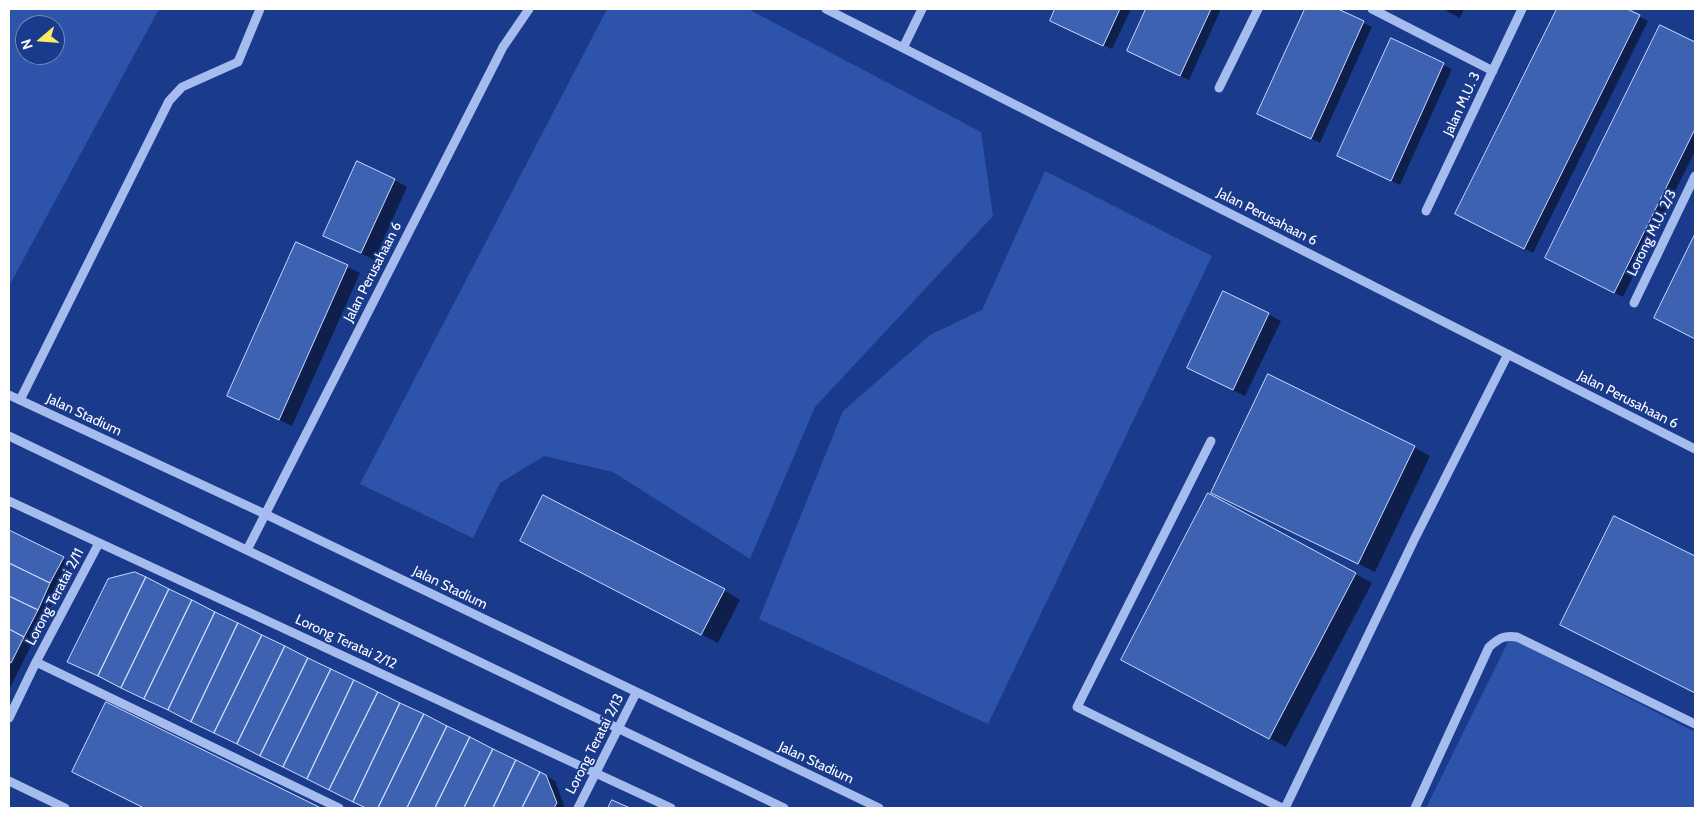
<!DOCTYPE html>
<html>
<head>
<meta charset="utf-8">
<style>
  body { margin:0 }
  #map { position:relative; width:1704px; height:817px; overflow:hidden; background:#1a3b8c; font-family:Cabin,sans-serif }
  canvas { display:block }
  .frame { position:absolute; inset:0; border:10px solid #fff; pointer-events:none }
  .north { position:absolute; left:15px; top:15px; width:50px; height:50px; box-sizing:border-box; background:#1a3b8c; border:1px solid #7689ba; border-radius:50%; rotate:252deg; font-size:14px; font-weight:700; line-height:20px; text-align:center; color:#fff }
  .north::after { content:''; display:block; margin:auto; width:18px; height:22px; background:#ffe963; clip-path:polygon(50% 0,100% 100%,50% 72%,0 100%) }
</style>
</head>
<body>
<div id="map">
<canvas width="1704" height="817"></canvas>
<div class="frame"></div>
<div class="north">N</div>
</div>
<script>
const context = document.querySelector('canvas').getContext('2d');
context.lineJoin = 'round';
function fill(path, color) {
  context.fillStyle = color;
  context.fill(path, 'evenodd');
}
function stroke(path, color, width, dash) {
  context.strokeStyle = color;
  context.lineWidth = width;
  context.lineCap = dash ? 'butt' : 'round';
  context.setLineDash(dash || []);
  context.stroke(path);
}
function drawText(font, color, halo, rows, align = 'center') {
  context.font = font + ' Cabin,sans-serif';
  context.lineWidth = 4;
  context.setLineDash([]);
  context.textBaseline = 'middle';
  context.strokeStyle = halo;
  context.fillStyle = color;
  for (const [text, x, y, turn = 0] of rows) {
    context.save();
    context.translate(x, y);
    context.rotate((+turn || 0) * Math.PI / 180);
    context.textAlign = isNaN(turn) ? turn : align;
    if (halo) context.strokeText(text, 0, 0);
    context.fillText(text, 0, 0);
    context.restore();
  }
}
fill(new Path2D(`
  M 9,9 L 159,9 L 9,286 ZM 25,25 L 55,25 L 55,55 L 25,55 Z
  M 607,9 L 748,9 L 981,132 L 993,216 L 815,407 L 750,559 L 613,472 L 544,456 L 500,483 L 473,538 L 360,484 Z
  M 1045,171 L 1212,256 L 988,724 L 759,619 L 843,411 L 930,335 L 982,310 Z
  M 1510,638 L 1695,732 L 1695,808 L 1426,808 Z`), '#2d54aa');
fill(new Path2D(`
  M 1056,9 L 1131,9 L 1112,49 L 1051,20 Z
  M 1147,9 L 1221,9 L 1189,80 L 1128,51 Z
  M 1306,9 L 1335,9 L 1372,27 L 1320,143 L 1259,114 Z
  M 1443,9 L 1464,9 L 1460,18 Z
  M 1558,9 L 1624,9 L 1648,21 L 1533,253 L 1457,214 Z
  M 1661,27 L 1695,44 L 1695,151 L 1623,297 L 1555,263 Z
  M 1391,40 L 1452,69 L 1400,185 L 1339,156 Z
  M 394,180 L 407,187 L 374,260 L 325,235 Z
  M 1695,237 L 1695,338 L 1655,318 Z
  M 297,243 L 360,273 L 292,426 L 241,402 Z
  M 1268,314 L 1281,321 L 1245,396 L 1188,368 Z
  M 1414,447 L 1430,456 L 1375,572 L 1229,501 Z
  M 1208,495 L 1372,583 L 1286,747 L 1138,668 Z
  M 1615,517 L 1695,558 L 1695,693 L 1562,625 Z
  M 9,531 L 72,563 L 9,690 Z
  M 538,550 L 724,590 L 740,600 L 718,643 Z
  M 69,661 L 546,776 L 555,781 L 565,808 L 367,808 Z
  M 106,703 L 318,808 L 146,808 L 82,777 Z`), '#0007');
const building = new Path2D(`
  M 1055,9 L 1120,9 L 1103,46 L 1050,21 Z
  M 1146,9 L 1211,9 L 1180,76 L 1127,51 Z
  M 1305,9 L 1338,9 L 1364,21 L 1311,139 L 1257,114 Z
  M 1557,9 L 1627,9 L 1640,15 L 1524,249 L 1455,214 Z
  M 1660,25 L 1695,42 L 1695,129 L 1614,293 L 1545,258 Z
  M 1391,38 L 1444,63 L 1391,181 L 1337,156 Z
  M 357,161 L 395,179 L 361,253 L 323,236 Z
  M 1695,234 L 1695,339 L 1654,318 Z
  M 296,242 L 348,265 L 279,420 L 227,396 Z
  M 1223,291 L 1269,313 L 1233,390 L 1187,368 Z
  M 1268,374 L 1415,446 L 1358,564 L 1211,493 Z
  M 1208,493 L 1356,573 L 1269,739 L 1121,660 Z
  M 543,495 L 725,589 L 701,635 L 520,541 Z
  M 1614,516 L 1695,556 L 1695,693 L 1560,625 Z
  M 9,530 L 64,557 L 50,583 L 9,563 Z
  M 9,563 L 50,583 L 38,610 L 9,596 Z
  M 135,572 L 146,577 L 98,676 L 67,662 L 108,579 Z
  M 146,577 L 169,589 L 121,688 L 98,676 Z
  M 169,589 L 192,600 L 144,699 L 121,688 Z
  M 9,596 L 38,610 L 24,637 L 9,629 Z
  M 192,600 L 215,612 L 168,710 L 144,699 Z
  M 215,612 L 238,623 L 191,722 L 168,710 Z
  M 238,623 L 262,635 L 214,733 L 191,722 Z
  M 9,629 L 24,637 L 11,663 L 9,662 Z
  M 262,635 L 285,646 L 237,744 L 214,733 Z
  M 285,646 L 308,658 L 260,756 L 237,744 Z
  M 308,658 L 331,669 L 283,767 L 260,756 Z
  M 331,669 L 354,680 L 307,779 L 283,767 Z
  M 354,680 L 378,692 L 329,790 L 307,779 Z
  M 378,692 L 400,703 L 353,802 L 329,790 Z
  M 106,702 L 321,808 L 144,808 L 72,772 Z
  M 400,703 L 424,714 L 378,808 L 366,808 L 353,802 Z
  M 424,714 L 447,726 L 407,808 L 378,808 Z
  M 447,726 L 470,737 L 435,808 L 407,808 Z
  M 470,737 L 493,749 L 464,808 L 435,808 Z
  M 493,749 L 516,760 L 493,808 L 464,808 Z
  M 516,760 L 540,772 L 522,808 L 493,808 Z
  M 540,772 L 546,775 L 557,803 L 554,808 L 522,808 Z
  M 612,800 L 630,808 L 608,808 Z`);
fill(building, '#3e62b2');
stroke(building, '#ccdafa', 1);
stroke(new Path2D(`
  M 826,9 L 1695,449
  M 1372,9 L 1493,71
  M 903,48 L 922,9
  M 1219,88 L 1258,9
  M 1426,211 L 1522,9
  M 1634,303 L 1695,176
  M 9,395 L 265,514 L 879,808
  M 20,400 L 169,101 L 182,87 L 238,62 L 260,9
  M 9,436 L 784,808
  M 1211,441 L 1077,707 L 1282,808
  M 9,501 L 671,808
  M 247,550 L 503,47 L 529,9
  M 36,662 L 339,808
  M 9,718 L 36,662 L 99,543
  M 9,781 L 65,808
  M 578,808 L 636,693
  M 1285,808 L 1415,538 L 1508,354
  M 1415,808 L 1489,647 C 1499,638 1504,635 1517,637 L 1695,724`), '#a6bcee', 9);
drawText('14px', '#fff', '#1a3b8c', [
  ["Jalan M.U. 3",1462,104,-65],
  ["Jalan Perusahaan 6",1267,217,27],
  ["Lorong M.U. 2/3",1652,233,-64],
  ["Jalan Perusahaan 6",373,272,-63],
  ["Jalan Perusahaan 6",1628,400,27],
  ["Jalan Stadium",84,415,25],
  ["Jalan Stadium",450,588,26],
  ["Lorong Teratai 2/11",55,597,-62],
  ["Lorong Teratai 2/12",346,642,25],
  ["Lorong Teratai 2/13",595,744,-63],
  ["Jalan Stadium",816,763,25]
]);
</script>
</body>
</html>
